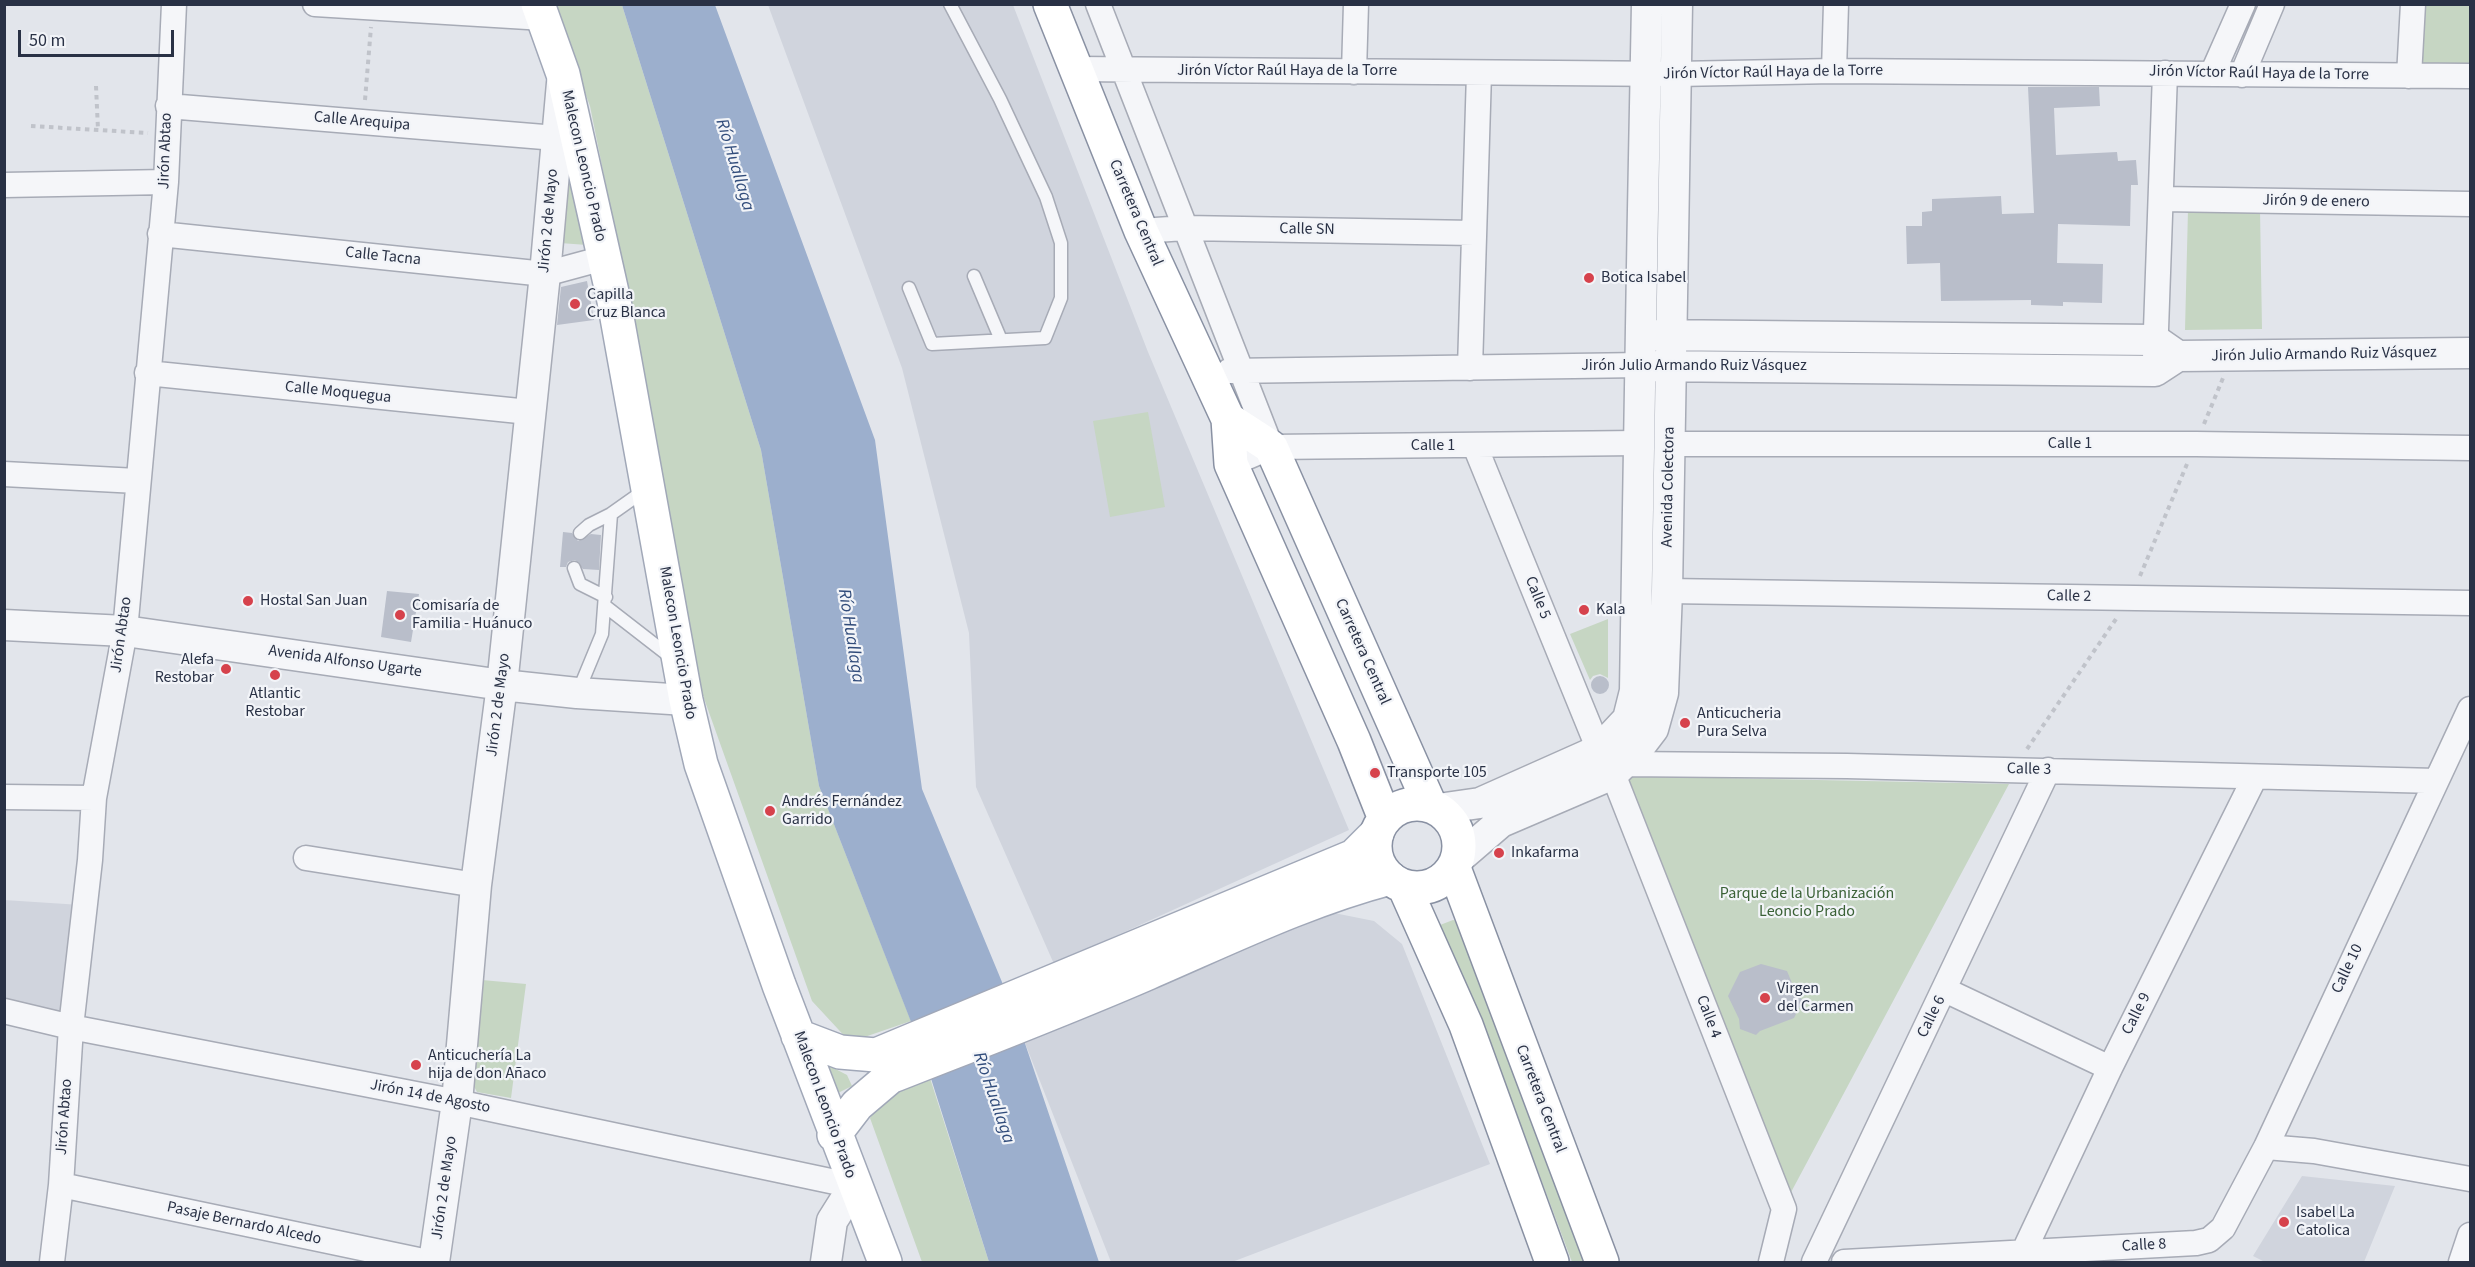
<!DOCTYPE html>
<html>
<head>
<meta charset="utf-8">
<style>
  body { margin:0 }
  #map { position:relative; width:2475px; height:1267px; overflow:hidden; background:#e2e5eb; font-family:"Source Sans 3",sans-serif }
  canvas { display:block }
  .frame { position:absolute; inset:0; border:6px solid #293145; pointer-events:none }
  .scale { position:absolute; left:18px; top:30px; width:156px; height:27px; box-sizing:border-box; border:3px solid #293145; border-top:0; padding-left:8px; font-size:18px; line-height:21px; white-space:nowrap; color:#293145; -webkit-text-stroke:4px #f2f4f8; paint-order:stroke }
</style>
</head>
<body>
<div id="map">
<canvas width="2475" height="1267"></canvas>
<div class="frame"></div>
<div class="scale">50 m</div>
</div>
<script>
const context = document.querySelector('canvas').getContext('2d');
context.lineJoin = 'round';
function fill(path, color) {
  context.fillStyle = color;
  context.fill(path, 'evenodd');
}
function stroke(path, color, width, dash) {
  context.strokeStyle = color;
  context.lineWidth = width;
  context.lineCap = dash ? 'butt' : 'round';
  context.setLineDash(dash || []);
  context.stroke(path);
}
function drawText(font, color, halo, rows, align = 'center') {
  context.font = font + ' "Source Sans 3",sans-serif';
  context.lineWidth = 4.5;
  context.setLineDash([]);
  context.textBaseline = 'middle';
  context.strokeStyle = halo;
  context.fillStyle = color;
  for (const [text, x, y, turn = 0] of rows) {
    context.save();
    context.translate(x, y);
    context.rotate((+turn || 0) * Math.PI / 180);
    context.textAlign = isNaN(turn) ? turn : align;
    if (halo) context.strokeText(text, 0, 0);
    context.fillText(text, 0, 0);
    context.restore();
  }
}
fill(new Path2D(`
  M 768,5 L 1013,5 L 1148,352 L 1349,830 L 1054,964 L 976,787 L 969,633 L 902,368 Z
  M 4,900 L 81,905 L 68,1004 L 55,1015 L 5,1002 Z
  M 1324,911 L 1374,921 L 1402,944 L 1490,1164 L 1232,1262 L 1111,1262 L 1025,1043 Z
  M 2302,1176 L 2395,1186 L 2364,1262 L 2265,1262 L 2253,1256 Z`), '#d0d4dd');
fill(new Path2D(`
  M 552,5 L 622,5 L 761,450 L 819,786 L 911,1021 L 850,1042 L 812,1001 L 701,690 L 641,360 L 590,106 Z
  M 2410,5 L 2470,5 L 2470,65 L 2409,65 Z
  M 566,156 L 587,245 L 560,243 Z
  M 2260,209 L 2262,329 L 2185,330 L 2188,210 Z
  M 1148,412 L 1165,507 L 1110,517 L 1093,421 Z
  M 1608,619 L 1608,678 L 1600,674 L 1593,676 L 1590,680 L 1570,634 Z
  M 1626,776 L 2009,784 L 1789,1196 Z
  M 1453,920 L 1457,921 L 1587,1262 L 1572,1262 L 1482,1022 L 1440,925 Z
  M 482,980 L 526,984 L 511,1098 L 477,1092 L 469,1077 Z
  M 824,1063 L 847,1075 L 852,1086 L 836,1094 Z
  M 928,1072 L 989,1262 L 922,1262 L 870,1118 L 888,1090 Z`), '#c6d6c3');
fill(new Path2D(`
  M 622,5 L 715,5 L 875,440 L 922,789 L 1014,1011 L 1099,1262 L 989,1262 L 922,1050 L 819,786 L 761,450 Z`), '#9cafcd');
fill(new Path2D(`
  M 2028,87 L 2099,87 L 2100,106 L 2054,108 L 2056,155 L 2117,152 L 2118,161 L 2136,160 L 2138,185 L 2131,185 L 2130,226 L 2058,224 L 2057,263 L 2103,264 L 2102,303 L 2063,302 L 2063,306 L 2031,305 L 2031,300 L 1941,301 L 1940,263 L 1907,264 L 1906,226 L 1922,226 L 1922,212 L 1932,211 L 1932,199 L 2001,196 L 2002,214 L 2034,213 Z
  M 587,281 L 594,320 L 557,325 L 561,287 Z
  M 563,532 L 572,533 L 578,541 L 591,534 L 601,535 L 599,570 L 583,569 L 575,560 L 568,562 L 566,567 L 560,567 Z
  M 387,591 L 419,594 L 411,642 L 381,637 Z
  M1591 685a9 9 0 1 1 18 0a9 9 0 1 1-18 0Z
  M 1761,964 L 1787,971 L 1797,995 L 1803,1000 L 1794,1018 L 1760,1031 L 1756,1035 L 1740,1029 L 1739,1019 L 1728,996 L 1740,972 Z`), '#b9beca');
const service = new Path2D(`
  M 974,276 L 1001,340
  M 909,288 L 932,344 L 1045,338 L 1061,298 L 1061,243 L 1046,197 L 1000,99 L 950,4
  M 580,533 L 589,525 L 611,514
  M 574,568 L 580,584 L 606,597
  M 605,606 L 672,658
  M 578,692 L 602,634 L 611,514 L 645,490`);
const minor = new Path2D(`
  M 315,4 L 544,18
  M 1098,4 L 1271,447
  M 1075,69 L 1676,74 L 1834,71 L 2470,76
  M 1834,71 L 1836,4
  M 1354,72 L 1356,4
  M 2212,74 L 2243,4
  M 2242,75 L 2272,4
  M 2409,76 L 2413,4
  M 168,106 L 556,138
  M 4,185 L 166,182
  M 2162,199 L 2470,204
  M 1141,231 L 1185,228 L 1474,233
  M 160,234 L 545,274 L 604,258
  M 2155,358 L 2165,73
  M 1470,368 L 1479,73
  M 1229,371 L 1642,365
  M 147,373 L 529,412
  M 1670,444 L 2196,444 L 2470,448
  M 1475,446 L 1599,750
  M 1231,464 L 1271,447 L 1637,443
  M 4,474 L 137,481
  M 1667,591 L 2470,603
  M 1623,764 L 1847,766 L 2436,781
  M 1613,774 L 1784,1209 L 1771,1262
  M 4,797 L 94,798
  M 306,858 L 476,885
  M 1945,990 L 2110,1068
  M 4,1011 L 71,1027 L 457,1102 L 854,1186
  M 2266,1147 L 2314,1151 L 2470,1179
  M 61,1185 L 428,1262
  M 2023,1253 L 2110,1068 L 2255,777
  M 52,1262 L 61,1185 L 71,1027 L 90,860 L 94,798 L 125,631 L 166,182 L 174,4
  M 1814,1262 L 2048,770
  M 1844,1262 L 2196,1243 L 2209,1240 L 2223,1228 L 2266,1147 L 2470,709
  M 2461,1262 L 2470,1235`);
const tertiary = new Path2D(`
  M 1651,335 L 2155,340 L 2178,356 L 2470,353
  M 1651,366 L 2155,371 L 2178,356
  M 4,625 L 125,631 L 502,685 L 577,693 L 686,700
  M 1438,809 L 1480,803 L 1599,750 L 1628,719 L 1635,691 C 1637,462 1643,233 1647,4
  M 1458,859 L 1501,822 L 1613,774 L 1637,750 L 1653,729 L 1663,693 L 1667,591 L 1677,4
  M 434,1262 L 457,1102 L 476,885 L 502,685 L 545,274 L 562,83
  M 826,1262 L 832,1221 L 854,1186`);
const primary = new Path2D(`
  M 538,4 L 563,74 L 614,301 L 686,700 L 701,764 L 779,985 L 885,1262
  M 798,1036 L 840,1052 L 876,1055 L 1354,856 L 1377,833
  M 834,1135 L 857,1105 L 890,1077 C 976,1043 1063,1010 1148,973 C 1227,939 1306,900 1390,878`);
const trunk = new Path2D(`
  M 1050,4 L 1141,231 L 1228,419 L 1231,464 L 1354,741 L 1385,819
  M 1228,419 L 1271,447 L 1430,805
  M1375 846a42 42 0 1 1 84 0a42 42 0 1 1-84 0Z
  M 1454,868 L 1602,1262
  M 1404,886 L 1466,1025 L 1552,1262`);
stroke(service, '#a7abb6', 15);
stroke(minor, '#a7abb6', 27);
stroke(tertiary, '#a7abb6', 33);
stroke(primary, '#a1a8b8', 36);
stroke(trunk, '#8991a3', 36);
stroke(new Path2D(`
  M 96,86 L 98,130
  M 365,100 L 371,27
  M 31,126 L 148,133
  M 2204,424 L 2223,378
  M 2140,576 L 2187,464
  M 2027,749 L 2116,619`), '#c0c3ca', 4, [4.5, 4.5]);
stroke(service, '#f5f6f9', 12);
stroke(minor, '#f5f6f9', 24);
stroke(tertiary, '#f5f6f9', 30);
stroke(primary, '#fff', 33);
stroke(trunk, '#fff', 33);
for (const [x, y, r, color] of [
  [1589,278,6,"#d6424c"],
  [575,304,6,"#d6424c"],
  [248,601,6,"#d6424c"],
  [1584,610,6,"#d6424c"],
  [400,615,6,"#d6424c"],
  [226,669,6,"#d6424c"],
  [275,675,6,"#d6424c"],
  [1685,723,6,"#d6424c"],
  [1375,773,6,"#d6424c"],
  [770,811,6,"#d6424c"],
  [1499,853,6,"#d6424c"],
  [1765,998,6,"#d6424c"],
  [416,1065,6,"#d6424c"],
  [2284,1222,6,"#d6424c"]
]) {
  const dot = new Path2D();
  dot.arc(x, y, r, 0, 2 * Math.PI);
  context.fillStyle = color;
  context.fill(dot);
  stroke(dot, '#f2f4f8', 2);
}
drawText('16px', '#293145', '#f2f4f8', [
  ["Jirón Víctor Raúl Haya de la Torre",1287,71],
  ["Jirón Víctor Raúl Haya de la Torre",1773,73,-1],
  ["Jirón Víctor Raúl Haya de la Torre",2259,74,1],
  ["Calle Arequipa",362,122,5],
  ["Jirón Abtao",166,151,-88],
  ["Malecon Leoncio Prado",583,166,77],
  ["Jirón 9 de enero",2316,202,1],
  ["Carretera Central",1135,213,67],
  ["Jirón 2 de Mayo",549,221,-85],
  ["Calle SN",1307,230,1],
  ["Calle Tacna",383,257,6],
  ["Jirón Julio Armando Ruiz Vásquez",2324,355,-1],
  ["Jirón Julio Armando Ruiz Vásquez",1694,366],
  ["Calle Moquegua",338,393,6],
  ["Calle 1",2070,444],
  ["Calle 1",1433,446],
  ["Avenida Colectora",1669,487,-89],
  ["Calle 2",2069,597,1],
  ["Calle 5",1537,598,68],
  ["Jirón Abtao",122,635,-82],
  ["Malecon Leoncio Prado",677,643,80],
  ["Carretera Central",1362,652,66],
  ["Avenida Alfonso Ugarte",345,662,8],
  ["Jirón 2 de Mayo",499,705,-83],
  ["Calle 3",2029,770,1],
  ["Calle 10",2348,969,-65],
  ["Calle 9",2137,1014,-63],
  ["Calle 4",1708,1017,69],
  ["Calle 6",1932,1017,-64],
  ["Jirón 14 de Agosto",430,1097,11],
  ["Carretera Central",1540,1099,69],
  ["Malecon Leoncio Prado",824,1105,70],
  ["Jirón Abtao",65,1117,-86],
  ["Jirón 2 de Mayo",445,1188,-82],
  ["Pasaje Bernardo Alcedo",244,1224,12],
  ["Calle 8",2144,1246,-3]
]);
drawText('16px', '#293145', '#f2f4f8', [
  ["Botica Isabel",1601,278],
  ["Capilla",587,295],
  ["Cruz Blanca",587,313],
  ["Hostal San Juan",260,601],
  ["Comisaría de",412,606],
  ["Familia - Huánuco",412,624],
  ["Kala",1596,610],
  ["Alefa",214,660,"right"],
  ["Restobar",214,678,"right"],
  ["Atlantic",275,694,"center"],
  ["Restobar",275,712,"center"],
  ["Anticucheria",1697,714],
  ["Pura Selva",1697,732],
  ["Transporte 105",1387,773],
  ["Andrés Fernández",782,802],
  ["Garrido",782,820],
  ["Inkafarma",1511,853],
  ["Virgen",1777,989],
  ["del Carmen",1777,1007],
  ["Anticuchería La",428,1056],
  ["hija de don Añaco",428,1074],
  ["Isabel La",2296,1213],
  ["Catolica",2296,1231]
], 'left');
drawText('16px', '#3a6136', '#f2f4f8', [
  ["Parque de la Urbanización",1807,894],
  ["Leoncio Prado",1807,912]
]);
drawText('italic 18px', '#314c7b', '#f2f4f8', [
  ["Río Huallaga",734,165,73],
  ["Río Huallaga",850,636,81],
  ["Río Huallaga",993,1098,71]
]);
</script>
</body>
</html>
